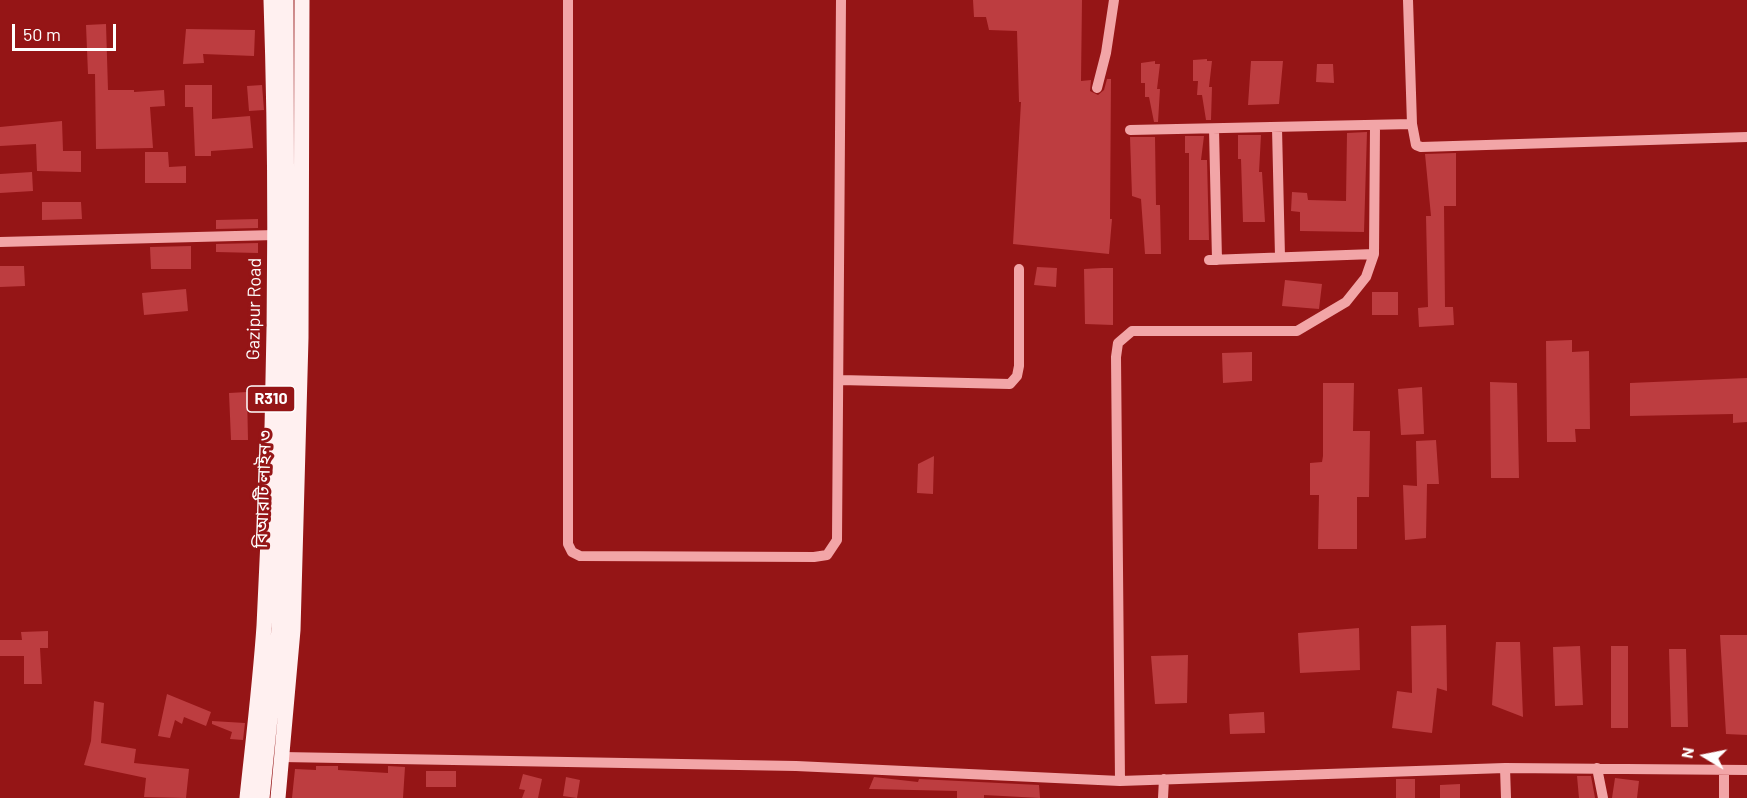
<!DOCTYPE html>
<html>
<head>
<meta charset="utf-8">
<style>
  body { margin:0 }
  #map { position:relative; width:1747px; height:798px; overflow:hidden; background:#951516; font-family:Barlow,sans-serif }
  canvas { display:block }
  .north { position:absolute; left:1675px; top:726px; width:60px; height:60px; -webkit-text-stroke:4px #951516; paint-order:stroke; rotate:280deg; font-size:16px; font-weight:700; line-height:24px; text-align:center; color:#fff }
  .north::after { content:''; display:block; margin:auto; width:21px; height:27px; background:#fff; clip-path:polygon(50% 0,100% 100%,50% 72%,0 100%) }
  .scale { position:absolute; left:12px; top:24px; width:104px; height:27px; box-sizing:border-box; border:3px solid #fff; border-top:0; padding-left:8px; font-size:18px; line-height:21px; white-space:nowrap; color:#fff; -webkit-text-stroke:4px #951516; paint-order:stroke }
</style>
</head>
<body>
<div id="map">
<canvas width="1747" height="798"></canvas>
<div class="north">N</div>
<div class="scale">50 m</div>
</div>
<script>
const context = document.querySelector('canvas').getContext('2d');
context.lineJoin = 'round';
function fill(path, color) {
  context.fillStyle = color;
  context.fill(path, 'evenodd');
}
function stroke(path, color, width, dash) {
  context.strokeStyle = color;
  context.lineWidth = width;
  context.lineCap = dash ? 'butt' : 'round';
  context.setLineDash(dash || []);
  context.stroke(path);
}
function drawText(font, color, halo, rows, align = 'center') {
  context.font = font + ' Barlow,"Noto Sans Bengali",sans-serif';
  context.lineWidth = 6;
  context.setLineDash([]);
  context.textBaseline = 'middle';
  context.strokeStyle = halo;
  context.fillStyle = color;
  for (const [text, x, y, turn = 0] of rows) {
    context.save();
    context.translate(x, y);
    context.rotate((+turn || 0) * Math.PI / 180);
    context.textAlign = isNaN(turn) ? turn : align;
    if (halo) context.strokeText(text, 0, 0);
    context.fillText(text, 0, 0);
    context.restore();
  }
}
fill(new Path2D(`
  M 973,0 L 1082,0 L 1081,81 L 1091,80 L 1090,91 L 1098,95 L 1104,90 L 1107,79 L 1111,79 L 1110,219 L 1112,219 L 1109,254 L 1013,244 L 1021,102 L 1019,102 L 1017,31 L 989,30 L 986,17 L 974,17 Z
  M 106,24 L 108,90 L 134,90 L 134,92 L 164,90 L 165,106 L 150,107 L 153,148 L 96,149 L 95,74 L 88,74 L 86,25 Z
  M 186,29 L 255,30 L 254,56 L 203,54 L 204,63 L 183,64 Z
  M 1207,59 L 1207,61 L 1212,61 L 1209,87 L 1212,87 L 1211,120 L 1206,120 L 1202,95 L 1197,95 L 1198,81 L 1193,81 L 1193,60 Z
  M 1155,61 L 1155,64 L 1160,64 L 1157,89 L 1160,89 L 1158,122 L 1154,122 L 1149,97 L 1145,97 L 1145,83 L 1141,83 L 1141,63 Z
  M 1251,61 L 1283,61 L 1279,104 L 1248,105 Z
  M 1317,64 L 1333,64 L 1334,83 L 1316,82 Z
  M 185,85 L 212,85 L 212,119 L 250,116 L 253,148 L 211,151 L 211,156 L 195,156 L 193,107 L 185,107 Z
  M 262,85 L 264,110 L 249,111 L 247,86 Z
  M 62,121 L 63,151 L 81,151 L 81,172 L 37,171 L 36,144 L 0,146 L 0,127 Z
  M 1367,132 L 1364,232 L 1300,231 L 1300,212 L 1291,211 L 1292,192 L 1307,193 L 1308,200 L 1346,201 L 1347,133 Z
  M 1238,135 L 1261,135 L 1259,172 L 1262,172 L 1265,222 L 1243,222 L 1241,159 L 1238,159 Z
  M 1185,136 L 1204,136 L 1201,160 L 1207,160 L 1209,240 L 1189,240 L 1189,153 L 1185,153 Z
  M 1130,137 L 1155,137 L 1156,205 L 1160,205 L 1161,254 L 1145,254 L 1141,199 L 1132,196 Z
  M 145,152 L 168,152 L 169,167 L 186,166 L 186,183 L 145,183 Z
  M 1456,153 L 1456,206 L 1444,206 L 1445,307 L 1453,307 L 1454,325 L 1419,327 L 1418,308 L 1428,307 L 1426,216 L 1431,216 L 1425,154 Z
  M 32,172 L 33,191 L 0,193 L 0,174 Z
  M 42,202 L 81,202 L 82,219 L 42,220 Z
  M 258,219 L 258,228 L 216,229 L 216,220 Z
  M 258,243 L 258,253 L 216,252 L 216,244 Z
  M 191,246 L 191,269 L 151,269 L 150,247 Z
  M 0,266 L 24,266 L 25,286 L 0,287 Z
  M 1037,267 L 1057,268 L 1056,287 L 1034,285 Z
  M 1102,268 L 1113,268 L 1113,325 L 1085,324 L 1084,269 Z
  M 1285,280 L 1322,284 L 1319,309 L 1282,306 Z
  M 186,289 L 188,311 L 144,315 L 142,293 Z
  M 1372,292 L 1398,292 L 1398,315 L 1372,315 Z
  M 1572,340 L 1572,352 L 1589,351 L 1590,429 L 1575,429 L 1576,442 L 1547,442 L 1546,341 Z
  M 1252,352 L 1252,381 L 1223,383 L 1222,353 Z
  M 1747,378 L 1747,422 L 1733,423 L 1733,414 L 1630,416 L 1630,383 Z
  M 1490,382 L 1517,383 L 1519,478 L 1491,478 Z
  M 1323,383 L 1354,383 L 1353,431 L 1370,431 L 1369,497 L 1357,497 L 1357,549 L 1318,549 L 1319,495 L 1310,495 L 1310,463 L 1322,462 L 1323,456 Z
  M 1422,387 L 1424,434 L 1401,435 L 1398,389 Z
  M 247,392 L 248,440 L 231,440 L 229,393 Z
  M 1436,440 L 1439,484 L 1427,484 L 1426,538 L 1405,540 L 1403,485 L 1417,486 L 1416,441 Z
  M 934,456 L 933,494 L 917,493 L 918,464 Z
  M 1446,625 L 1447,691 L 1437,688 L 1432,733 L 1392,728 L 1397,691 L 1412,693 L 1411,626 Z
  M 1359,628 L 1360,670 L 1300,673 L 1298,633 Z
  M 48,631 L 48,648 L 40,648 L 42,684 L 24,684 L 24,656 L 0,656 L 0,640 L 22,640 L 21,632 Z
  M 1720,635 L 1747,635 L 1747,735 L 1726,734 Z
  M 1496,642 L 1520,642 L 1523,717 L 1492,705 Z
  M 1580,646 L 1583,705 L 1555,706 L 1553,647 Z
  M 1611,646 L 1628,646 L 1628,728 L 1611,728 Z
  M 1669,649 L 1686,649 L 1688,727 L 1671,727 Z
  M 1188,655 L 1187,703 L 1155,704 L 1151,656 Z
  M 167,694 L 211,712 L 206,726 L 184,717 L 182,724 L 175,720 L 170,738 L 158,736 Z
  M 94,701 L 104,703 L 101,743 L 136,749 L 134,763 L 189,769 L 186,798 L 144,797 L 146,778 L 84,765 L 91,741 Z
  M 1264,712 L 1265,733 L 1230,734 L 1229,714 Z
  M 212,721 L 245,723 L 243,740 L 230,739 L 232,732 L 212,724 Z
  M 316,766 L 338,766 L 338,770 L 388,773 L 388,766 L 405,767 L 403,798 L 292,798 L 295,769 L 316,770 Z
  M 426,771 L 456,771 L 456,787 L 426,787 Z
  M 523,774 L 542,779 L 538,798 L 522,798 L 525,790 L 519,789 Z
  M 1577,776 L 1591,776 L 1595,798 L 1579,798 Z
  M 566,777 L 580,780 L 577,798 L 563,796 Z
  M 874,777 L 918,782 L 919,779 L 1039,785 L 1040,798 L 984,795 L 984,798 L 957,798 L 957,791 L 869,789 Z
  M 1615,778 L 1639,781 L 1637,798 L 1612,798 Z
  M 1396,779 L 1415,779 L 1415,798 L 1396,798 Z
  M 1460,784 L 1460,798 L 1440,798 L 1440,785 Z`), '#bd3d40');
stroke(new Path2D(`
  M 568,0 L 568,544 L 572,552 L 580,556 L 814,557 L 827,555 L 837,540 L 841,0
  M 1408,0 L 1412,124 L 1416,145 L 1421,147 L 1747,137
  M 1097,88 L 1106,53 L 1114,0
  M 1277,128 L 1280,257
  M 1214,129 L 1217,260
  M 1130,130 L 1412,124
  M 0,242 L 275,235
  M 1209,260 L 1374,254
  M 840,380 L 1010,384 L 1017,376 L 1019,366 L 1019,269
  M 282,757 L 796,766 L 1120,781 L 1505,768 L 1747,770
  M 1505,768 L 1506,798
  M 1597,768 L 1603,798
  M 1724,770 L 1724,798
  M 1120,781 L 1116,357 L 1118,343 L 1132,331 L 1297,331 L 1346,302 L 1366,277 L 1374,254 L 1375,126
  M 1163,798 L 1164,779`), '#f2a5a7', 10);
stroke(new Path2D(`
  M 247,798 C 253,741 260,684 264,626 C 275,418 278,208 271,0
  M 262,798 L 279,629 L 287,340 L 286,0
  M 278,798 L 293,630 L 301,338 L 302,0`), '#fff0f0', 15);
for (const [x, y, w] of [
  [271,399,48]
]) {
  const box = new Path2D();
  box.roundRect(x - w / 2, y - 13, w, 26, 4.5);
  context.fillStyle = '#951516';
  context.fill(box);
  stroke(box, '#fff', 1.5);
}
drawText('bold 16px', '#fff', null, [
  ["R310",271,399]
]);
drawText('18px', '#fff', '#951516', [
  ["Gazipur Road",254,309,-89],
  ["বিআরটি লাইন ৩",263,489,-88]
]);
</script>
</body>
</html>
